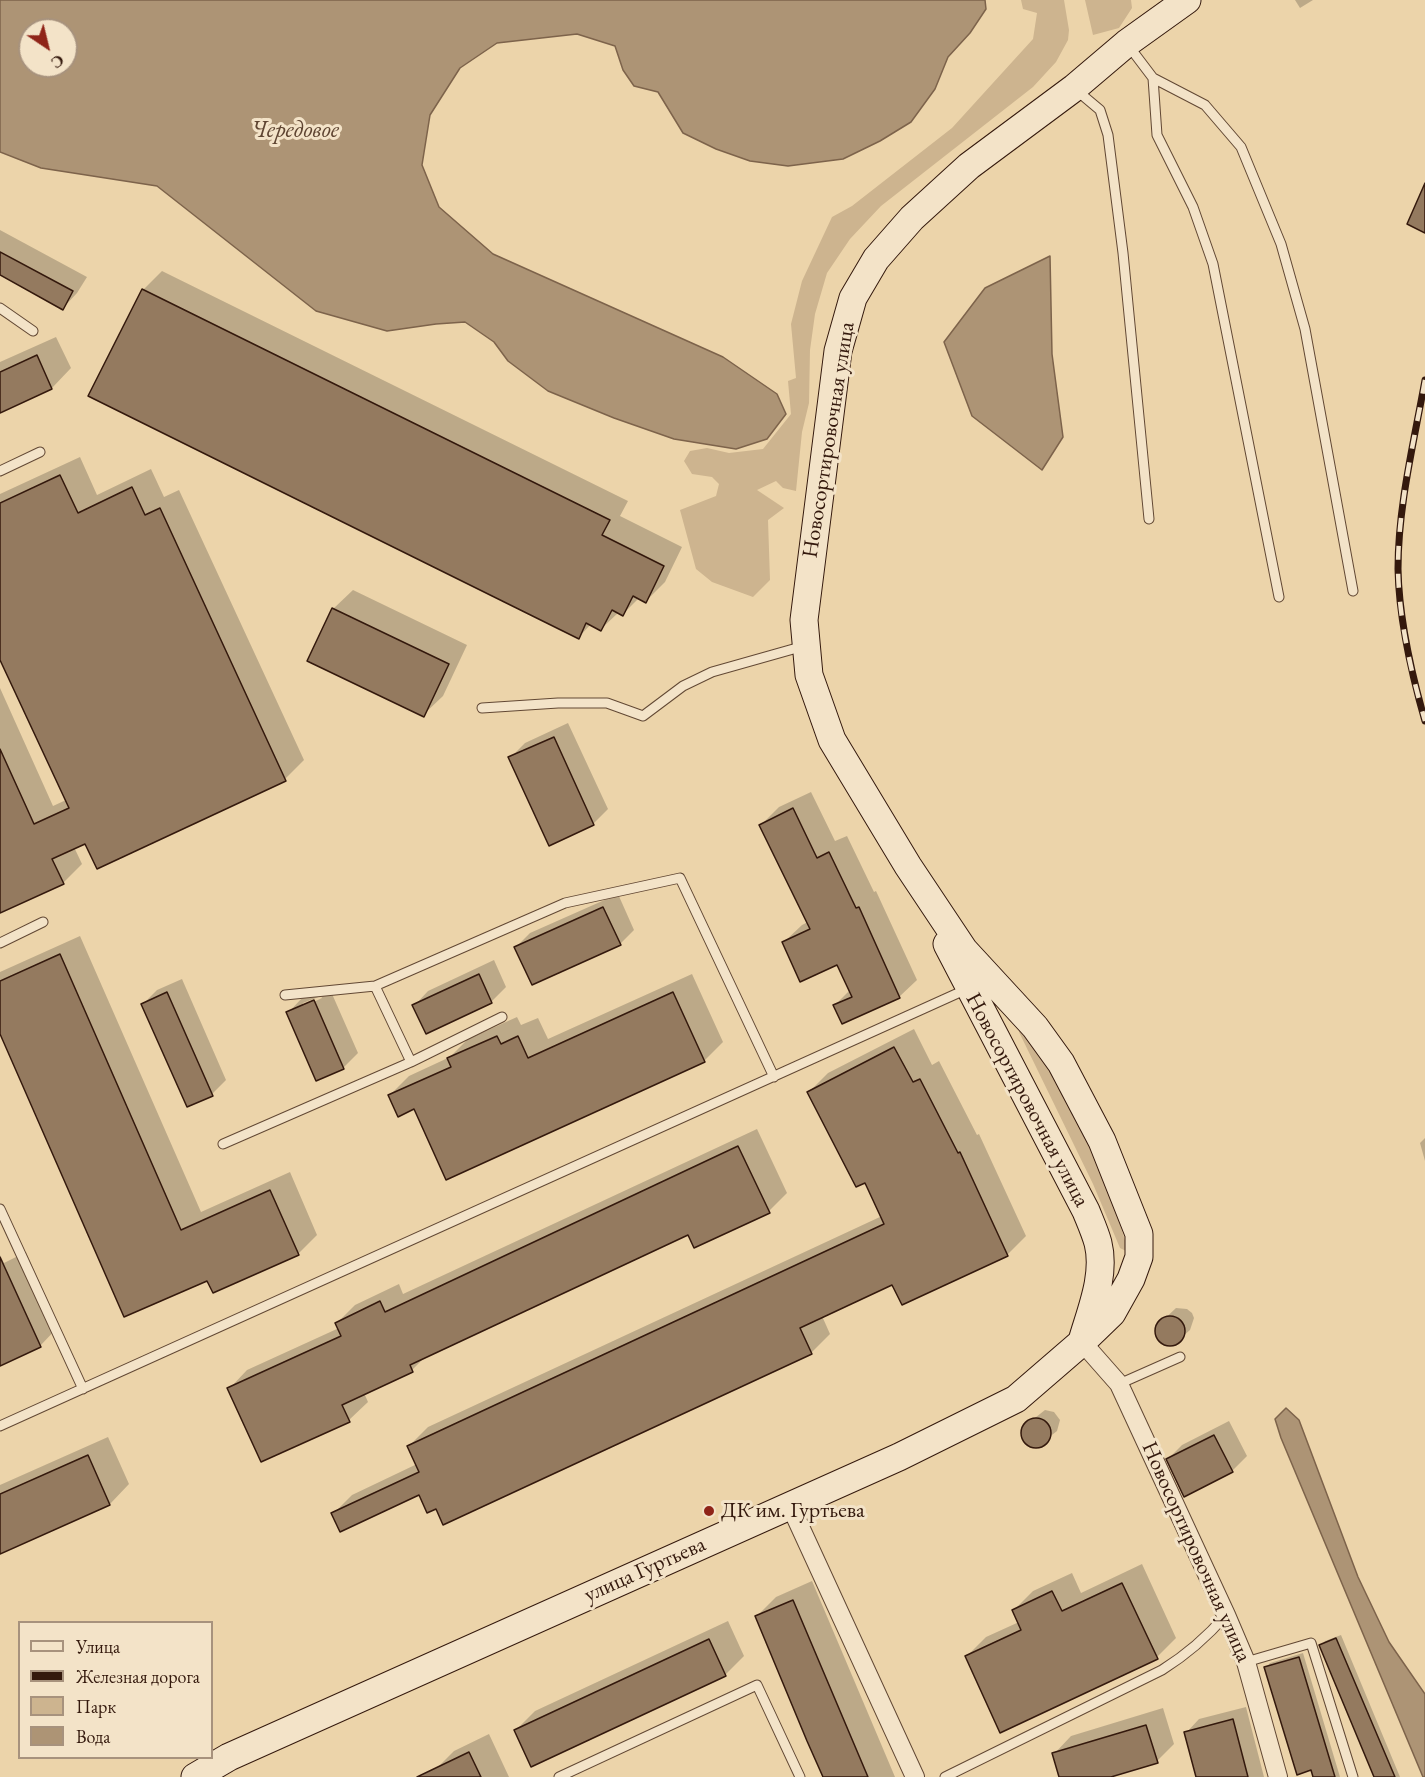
<!DOCTYPE html>
<html>
<head>
<meta charset="utf-8">
<style>
  body { margin:0 }
  #map { position:relative; width:1425px; height:1777px; overflow:hidden; background:#ecd4aa; font-family:"EB Garamond",serif }
  canvas { display:block }
  .legend { position:absolute; left:18px; top:1621px; width:195px; height:138px; box-sizing:border-box; background:#f3e3c8; border:2px solid #a7927d; margin:0; padding:8px 10px; list-style:none; font-size:18px; color:#34190d }
  .legend li { display:flex; align-items:center; gap:12px; height:30px }
  .legend b { width:30px; border:2px solid #a7927d }
  .north { position:absolute; left:18px; top:18px; width:60px; height:60px; box-sizing:border-box; background:#f3e3c8; border:2px solid #a7927d; border-radius:50%; rotate:145deg; font-size:16px; font-weight:700; line-height:24px; text-align:center; color:#34190d }
  .north::after { content:''; display:block; margin:auto; width:21px; height:27px; background:#8f2418; clip-path:polygon(50% 0,100% 100%,50% 72%,0 100%) }
</style>
</head>
<body>
<div id="map">
<canvas width="1425" height="1777"></canvas>
<ul class="legend">
<li><b style="height:8px;background:#f3e3c8"></b>Улица</li>
<li><b style="height:8px;background:#34190d"></b>Железная дорога</li>
<li><b style="height:16px;background:#cdb48f"></b>Парк</li>
<li><b style="height:16px;background:#ad9475"></b>Вода</li>
</ul>
<div class="north">С</div>
</div>
<script>
const context = document.querySelector('canvas').getContext('2d');
context.lineJoin = 'round';
function fill(path, color) {
  context.fillStyle = color;
  context.fill(path, 'evenodd');
}
function stroke(path, color, width, dash) {
  context.strokeStyle = color;
  context.lineWidth = width;
  context.lineCap = dash ? 'butt' : 'round';
  context.setLineDash(dash || []);
  context.stroke(path);
}
function drawText(font, color, halo, rows, align = 'center') {
  context.font = font + ' "EB Garamond",serif';
  context.lineWidth = 6;
  context.setLineDash([]);
  context.textBaseline = 'middle';
  context.strokeStyle = halo;
  context.fillStyle = color;
  for (const [text, x, y, turn = 0] of rows) {
    context.save();
    context.translate(x, y);
    context.rotate((+turn || 0) * Math.PI / 180);
    context.textAlign = isNaN(turn) ? turn : align;
    if (halo) context.strokeText(text, 0, 0);
    context.fillText(text, 0, 0);
    context.restore();
  }
}
fill(new Path2D(`
  M 1021,0 L 1064,0 L 1069,30 L 1068,40 L 1056,62 L 1033,87 L 881,206 L 850,239 L 827,273 L 815,314 L 810,350 L 809,403 L 802,432 L 796,491 L 783,488 L 776,481 L 757,490 L 784,508 L 768,520 L 770,580 L 753,597 L 712,582 L 696,569 L 680,510 L 716,496 L 719,484 L 712,477 L 692,474 L 684,461 L 690,451 L 707,448 L 729,453 L 763,449 L 791,414 L 788,381 L 796,378 L 791,324 L 802,281 L 832,217 L 852,206 L 952,128 L 1033,39 L 1037,13 L 1023,9 Z
  M 1085,0 L 1131,0 L 1132,8 L 1119,28 L 1093,35 Z
  M 1021,1027 L 1069,1094 L 1106,1183 L 1127,1246 L 1126,1251 L 1120,1248 L 1093,1184 L 1019,1032 Z`), '#cdb48f');
const water = new Path2D(`
  M 0,0 L 985,0 L 986,9 L 970,33 L 948,57 L 935,89 L 911,122 L 880,141 L 843,159 L 788,166 L 750,161 L 716,149 L 683,133 L 658,92 L 634,86 L 623,70 L 615,46 L 577,34 L 497,43 L 460,68 L 430,115 L 422,165 L 439,207 L 493,254 L 723,357 L 777,394 L 786,414 L 767,439 L 736,449 L 674,439 L 614,418 L 548,391 L 508,361 L 494,342 L 465,322 L 436,324 L 387,331 L 316,311 L 157,186 L 41,168 L 0,152 ZM 30,30 L 66,30 L 66,66 L 30,66 Z
  M 1050,256 L 1052,354 L 1063,437 L 1042,470 L 972,416 L 944,342 L 985,288 Z
  M 1286,1408 L 1299,1420 L 1358,1577 L 1389,1642 L 1425,1694 L 1425,1777 L 1423,1777 L 1281,1438 L 1275,1419 Z`);
fill(water, '#ad9475');
stroke(water, '#7d634b', 1.5);
fill(new Path2D(`
  M 1295,0 L 1313,0 L 1300,8 Z
  M 0,230 L 87,277 L 77,293 L 63,308 L 0,274 Z
  M 162,271 L 628,501 L 620,516 L 682,547 L 665,582 L 646,601 L 639,598 L 623,614 L 619,612 L 601,629 L 591,624 L 579,637 L 143,290 Z
  M 56,337 L 71,368 L 52,388 L 0,411 L 0,362 Z
  M 80,457 L 97,495 L 151,469 L 164,497 L 179,490 L 304,760 L 285,779 L 86,842 L 74,847 L 82,864 L 63,883 L 0,911 L 0,688 L 53,806 L 66,800 L 0,657 L 0,494 Z
  M 353,590 L 467,645 L 443,696 L 423,715 L 333,609 Z
  M 568,723 L 608,809 L 593,824 L 510,758 L 525,743 Z
  M 811,792 L 835,841 L 847,836 L 874,892 L 876,891 L 917,980 L 899,997 L 835,1005 L 850,990 L 838,963 L 784,942 L 802,925 L 808,922 L 761,825 L 779,807 Z
  M 618,894 L 634,930 L 620,944 L 516,947 L 530,933 Z
  M 80,936 L 201,1212 L 290,1172 L 317,1235 L 298,1254 L 208,1279 L 0,1030 L 0,972 Z
  M 494,960 L 506,987 L 492,1001 L 426,1032 L 414,1006 L 428,991 Z
  M 692,974 L 723,1042 L 704,1061 L 415,1107 L 390,1095 L 409,1076 L 450,1057 L 468,1039 L 517,1017 L 521,1025 L 538,1018 L 548,1039 Z
  M 182,979 L 226,1080 L 212,1094 L 143,1004 L 157,990 Z
  M 329,987 L 358,1053 L 343,1068 L 288,1013 L 302,998 ZM 321,996 L 322,998 L 303,1007 L 303,1003 Z
  M 914,1029 L 932,1065 L 939,1061 L 977,1135 L 979,1134 L 1026,1236 L 1007,1255 L 893,1283 L 822,1316 L 830,1334 L 811,1353 L 436,1507 L 420,1493 L 333,1514 L 352,1495 L 417,1464 L 409,1446 L 428,1427 L 882,1216 L 866,1181 L 809,1092 L 828,1073 Z
  M 757,1129 L 787,1193 L 769,1211 L 689,1233 L 427,1355 L 412,1370 L 364,1393 L 368,1402 L 349,1420 L 262,1460 L 229,1389 L 247,1370 L 339,1328 L 337,1323 L 355,1305 L 399,1284 L 403,1294 Z
  M 1425,1138 L 1425,1161 L 1420,1143 Z
  M 26,1252 L 59,1326 L 40,1346 L 0,1364 L 0,1255 L 4,1263 Z
  M 1176,1308 L 1187,1309 L 1192,1313 L 1194,1318 L 1190,1330 L 1175,1343 L 1163,1342 L 1159,1338 L 1157,1326 Z
  M 1045,1410 L 1054,1412 L 1060,1420 L 1057,1431 L 1038,1446 L 1028,1444 L 1023,1435 L 1026,1425 Z
  M 1229,1421 L 1247,1456 L 1232,1471 L 1168,1459 L 1182,1445 Z
  M 108,1437 L 129,1484 L 110,1504 L 0,1553 L 0,1485 Z
  M 1142,1564 L 1176,1638 L 1157,1657 L 966,1657 L 986,1637 L 1019,1622 L 1013,1611 L 1033,1591 L 1072,1573 L 1081,1593 Z
  M 812,1581 L 895,1777 L 824,1777 L 757,1616 L 776,1597 Z
  M 728,1621 L 744,1656 L 725,1675 L 516,1730 L 535,1711 Z
  M 1341,1635 L 1400,1777 L 1376,1777 L 1321,1646 L 1325,1641 Z
  M 1303,1653 L 1340,1777 L 1315,1777 L 1266,1668 L 1270,1663 Z
  M 1246,1707 L 1264,1777 L 1198,1777 L 1186,1733 L 1199,1719 Z
  M 1163,1708 L 1174,1744 L 1157,1761 L 1112,1775 L 1113,1777 L 1061,1777 L 1054,1754 L 1071,1736 Z
  M 489,1734 L 509,1777 L 438,1777 L 435,1770 L 454,1751 Z`), '#0003');
const building = new Path2D(`
  M 1425,183 L 1425,233 L 1407,224 Z
  M 0,252 L 73,291 L 63,310 L 0,275 Z
  M 142,289 L 610,520 L 602,535 L 664,566 L 646,603 L 633,596 L 623,616 L 612,610 L 601,631 L 586,623 L 579,639 L 88,396 Z
  M 37,355 L 52,389 L 0,413 L 0,372 Z
  M 60,475 L 78,513 L 132,487 L 145,515 L 160,508 L 286,781 L 97,869 L 85,844 L 52,859 L 64,884 L 0,913 L 0,749 L 34,824 L 69,808 L 0,660 L 0,503 Z
  M 332,608 L 449,664 L 424,717 L 307,661 Z
  M 554,737 L 594,825 L 549,846 L 508,757 Z
  M 793,808 L 817,858 L 829,852 L 856,908 L 859,907 L 900,998 L 842,1024 L 833,1005 L 852,997 L 837,965 L 800,982 L 782,942 L 810,929 L 759,825 Z
  M 603,907 L 621,945 L 532,985 L 514,947 Z
  M 60,954 L 181,1230 L 270,1190 L 299,1255 L 213,1293 L 207,1281 L 124,1317 L 0,1034 L 0,981 Z
  M 479,974 L 492,1003 L 426,1034 L 412,1005 Z
  M 167,992 L 213,1096 L 187,1107 L 141,1004 Z
  M 673,992 L 705,1062 L 446,1180 L 414,1109 L 398,1117 L 388,1095 L 451,1067 L 447,1058 L 497,1036 L 501,1044 L 518,1036 L 528,1058 Z
  M 314,1000 L 344,1069 L 316,1081 L 286,1012 Z
  M 894,1047 L 913,1082 L 920,1079 L 958,1153 L 960,1152 L 1008,1256 L 902,1305 L 892,1285 L 800,1328 L 812,1354 L 443,1525 L 436,1509 L 427,1513 L 419,1495 L 340,1532 L 331,1513 L 419,1472 L 407,1446 L 884,1224 L 865,1183 L 856,1187 L 807,1092 Z
  M 738,1146 L 770,1213 L 694,1248 L 688,1235 L 410,1365 L 413,1372 L 342,1405 L 350,1422 L 261,1462 L 227,1388 L 341,1336 L 335,1323 L 380,1301 L 385,1312 Z
  M 0,1257 L 41,1347 L 0,1366 Z
  M1155 1331a15 15 0 1 1 30 0a15 15 0 1 1-30 0Z
  M1021 1433a15 15 0 1 1 30 0a15 15 0 1 1-30 0Z
  M 1214,1435 L 1233,1472 L 1184,1497 L 1166,1459 Z
  M 88,1455 L 110,1505 L 0,1554 L 0,1494 Z
  M 1122,1583 L 1158,1659 L 1000,1733 L 965,1656 L 1021,1630 L 1012,1610 L 1052,1591 L 1062,1611 Z
  M 793,1600 L 868,1777 L 823,1777 L 807,1741 L 755,1616 Z
  M 1336,1638 L 1395,1777 L 1374,1777 L 1319,1645 Z
  M 709,1639 L 726,1676 L 531,1767 L 514,1730 Z
  M 1299,1657 L 1335,1777 L 1313,1777 L 1311,1770 L 1297,1775 L 1264,1667 Z
  M 1233,1719 L 1248,1777 L 1196,1777 L 1184,1732 Z
  M 1146,1725 L 1158,1763 L 1111,1777 L 1059,1777 L 1052,1753 Z
  M 469,1752 L 481,1777 L 417,1777 Z`);
fill(building, '#947a5f');
stroke(building, '#34190d', 1.5);
const service = new Path2D(`
  M 1128,45 L 1153,78 L 1205,105 L 1241,147 L 1281,244 L 1305,329 L 1353,591
  M 1153,78 L 1157,135 L 1193,207 L 1213,264 L 1279,597
  M 1075,89 L 1100,110 L 1108,135 L 1123,253 L 1149,519
  M 0,308 L 33,331
  M 0,471 L 40,452
  M 482,708 L 558,703 L 607,703 L 643,716 L 683,686 L 712,672 L 804,646
  M 0,943 L 43,922
  M 285,995 L 375,986
  M 411,1062 L 502,1017
  M 223,1144 L 411,1062 L 375,986 L 565,903 L 680,878 L 774,1077
  M 0,1209 L 83,1389
  M 1119,1384 L 1180,1357
  M 0,1426 L 967,989
  M 1246,1662 L 1311,1643 L 1353,1777
  M 559,1777 L 757,1685 L 800,1777
  M 945,1777 L 1162,1670 C 1186,1655 1207,1637 1226,1615`);
const minor = new Path2D(`
  M 1082,1342 L 1119,1384 L 1226,1615 L 1246,1662 L 1278,1777
  M 790,1505 L 915,1777`);
const secondary = new Path2D(`
  M 947,944 L 1086,1211 C 1090,1221 1095,1232 1098,1243 C 1106,1275 1091,1310 1082,1341
  M 195,1777 L 229,1757 L 899,1457 L 1016,1399 L 1082,1342 L 1112,1313 L 1131,1279 L 1139,1257 L 1139,1234 L 1102,1141 L 1061,1063 L 1035,1027 L 964,950 L 908,866 L 832,740 L 809,675 L 804,620 L 838,351 L 853,298 L 876,259 L 912,218 L 969,166 L 1074,88 L 1127,43 L 1187,0`);
stroke(service, '#624834', 11);
stroke(minor, '#624834', 20);
stroke(secondary, '#34190d', 29);
stroke(service, '#f3e3c8', 9);
stroke(minor, '#f3e3c8', 18);
stroke(secondary, '#f3e3c8', 27);
const rail = new Path2D(`
  M 1425,380 C 1414,442 1398,506 1398,569 C 1399,620 1411,672 1425,721`);
stroke(rail, '#34190d', 7);
stroke(rail, '#f3e3c8', 4.5, [14]);
for (const [x, y, r, color] of [
  [709,1511,6,"#8f2418"]
]) {
  const dot = new Path2D();
  dot.arc(x, y, r, 0, 2 * Math.PI);
  context.fillStyle = color;
  context.fill(dot);
  stroke(dot, '#f3e3c8', 2);
}
drawText('22px', '#34190d', '#f3e3c8', [
  ["Новосортировочная улица",829,440,-81],
  ["Новосортировочная улица",1027,1100,62],
  ["Новосортировочная улица",1196,1552,66],
  ["улица Гуртьева",645,1570,-24]
]);
drawText('22px', '#34190d', '#f3e3c8', [
  ["ДК им. Гуртьева",721,1511]
], 'left');
drawText('italic 24px', '#5e4431', '#f3e3c8', [
  ["Чередовое",295,130]
]);
</script>
</body>
</html>
